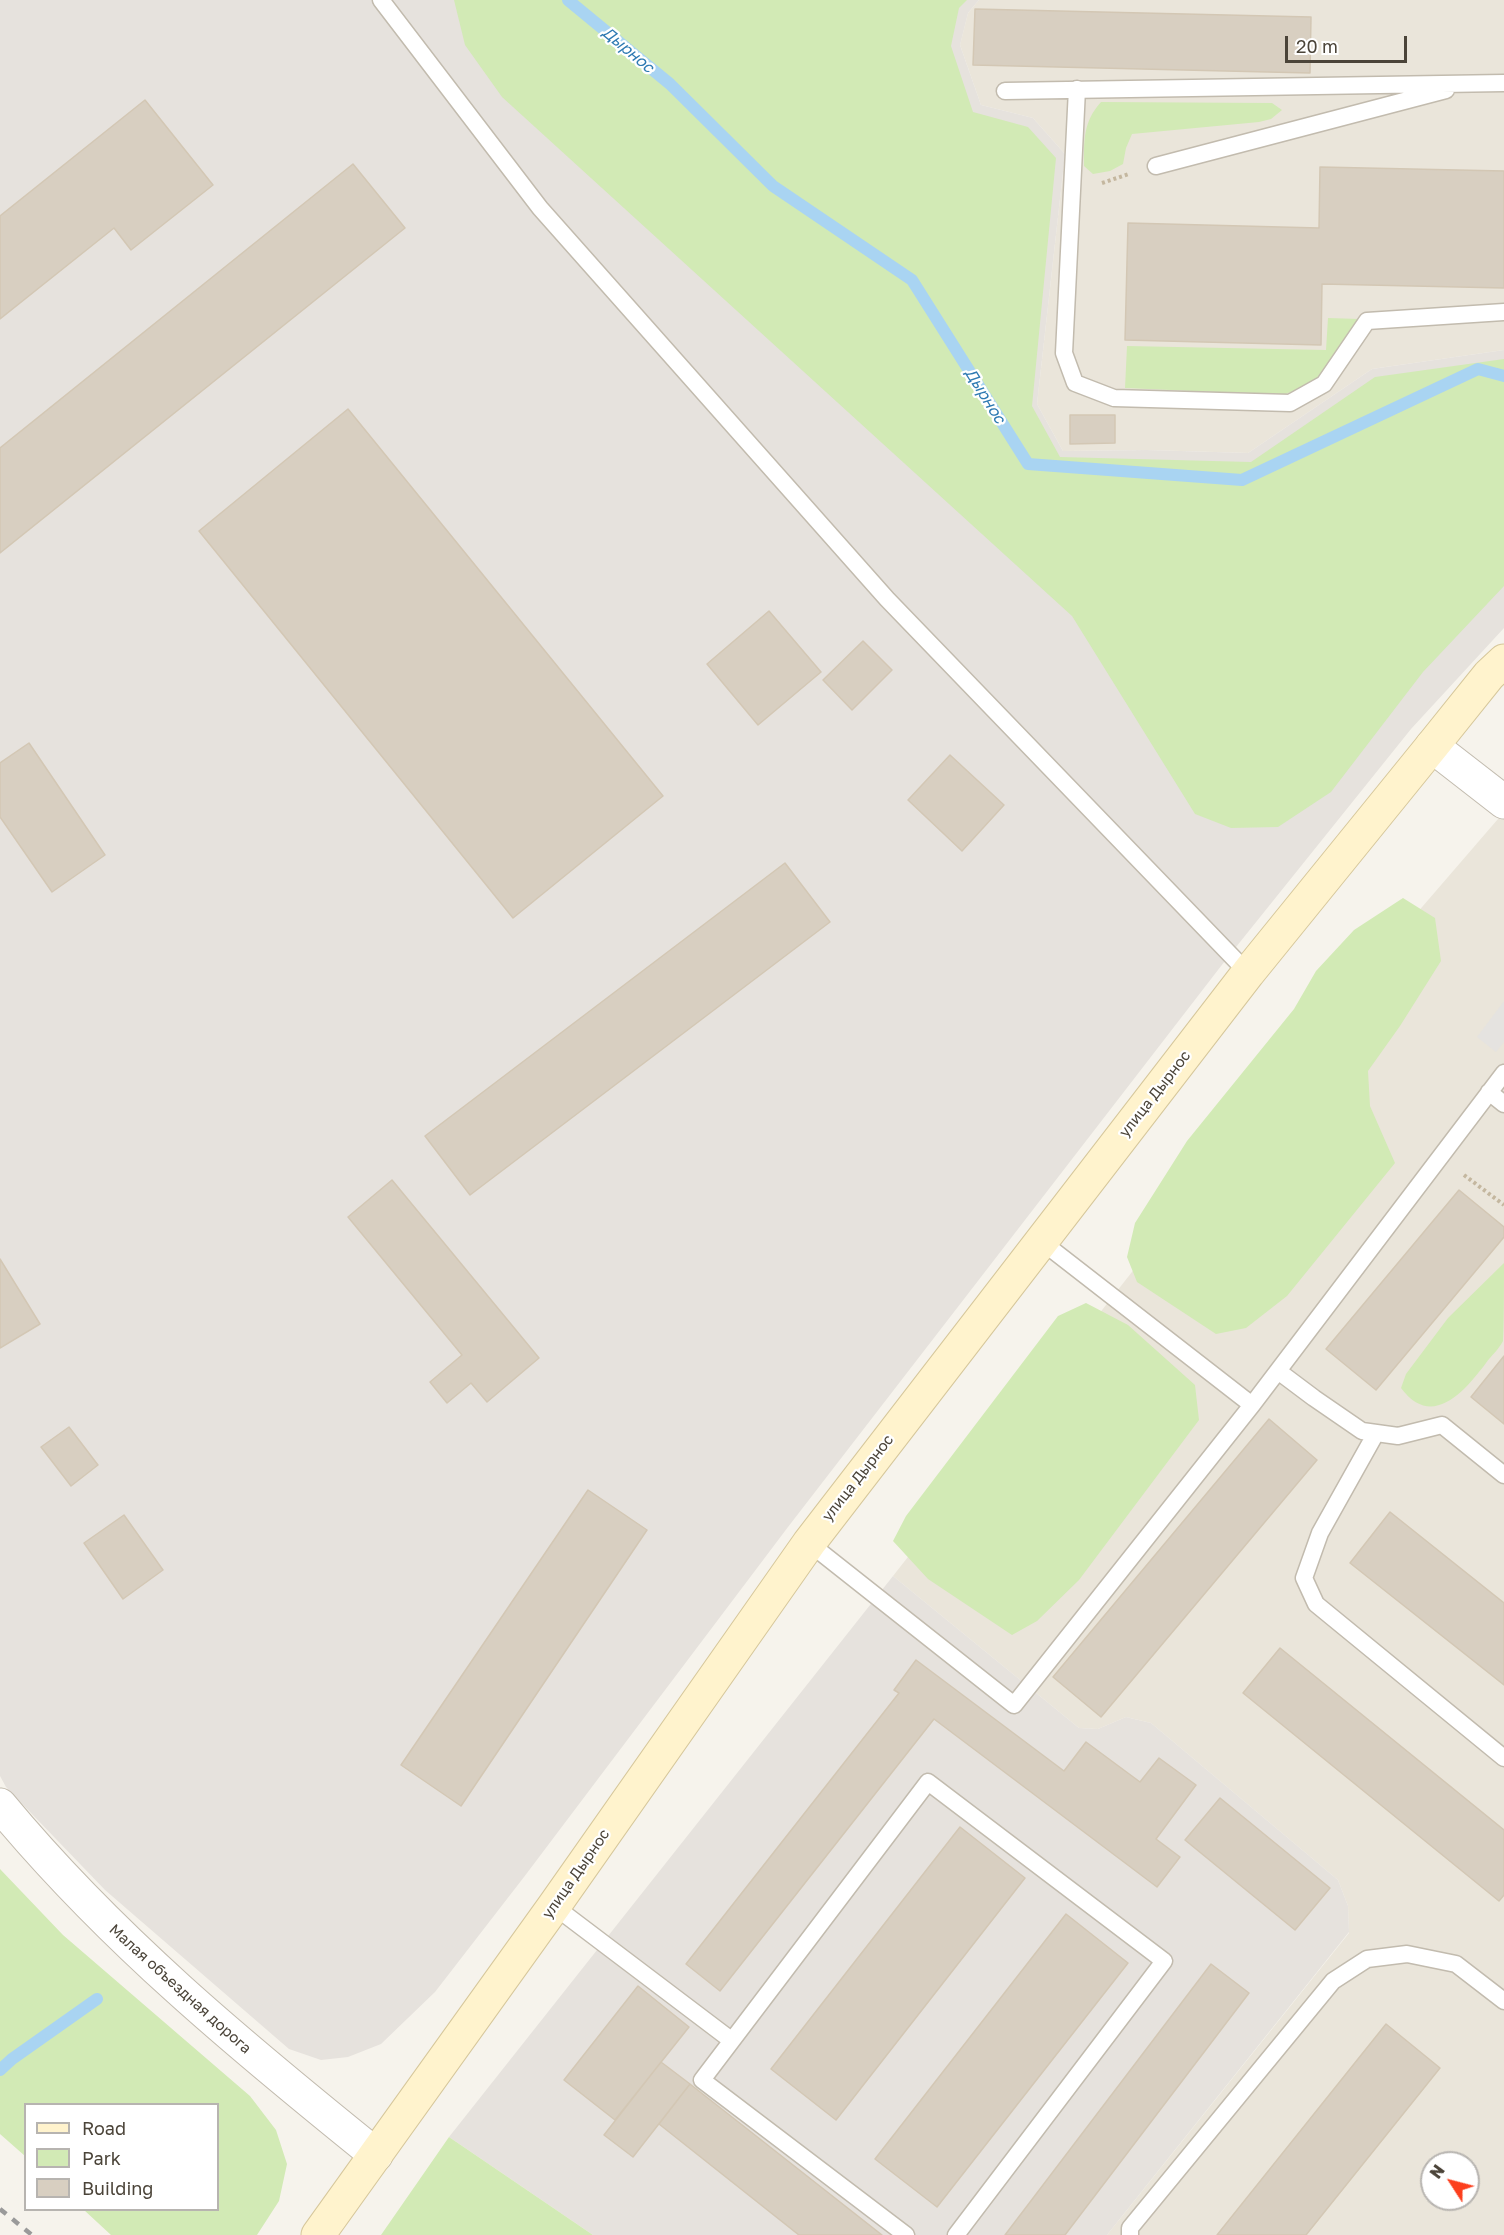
<!DOCTYPE html>
<html>
<head>
<meta charset="utf-8">
<style>
  body { margin:0 }
  #map { position:relative; width:1504px; height:2235px; overflow:hidden; background:#f6f3ec; font-family:"Golos Text",sans-serif }
  canvas { display:block }
  .legend { position:absolute; left:24px; top:2103px; width:195px; height:108px; box-sizing:border-box; background:#fff; border:2px solid #b7b4b0; margin:0; padding:8px 10px; list-style:none; font-size:18px; color:#4b4439 }
  .legend li { display:flex; align-items:center; gap:12px; height:30px }
  .legend b { width:30px; border:2px solid #b7b4b0 }
  .north { position:absolute; left:1420px; top:2151px; width:60px; height:60px; box-sizing:border-box; background:#fff; border:2px solid #b7b4b0; border-radius:50%; rotate:306deg; font-size:16px; font-weight:700; line-height:24px; text-align:center; color:#4b4439 }
  .north::after { content:''; display:block; margin:auto; width:21px; height:27px; background:#fc3f1d; clip-path:polygon(50% 0,100% 100%,50% 72%,0 100%) }
  .scale { position:absolute; left:1285px; top:36px; width:122px; height:27px; box-sizing:border-box; border:3px solid #4b4439; border-top:0; padding-left:8px; font-size:18px; line-height:21px; white-space:nowrap; color:#4b4439; -webkit-text-stroke:4px #fff; paint-order:stroke }
</style>
</head>
<body>
<div id="map">
<canvas width="1504" height="2235"></canvas>
<ul class="legend">
<li><b style="height:8px;background:#fff3cd"></b>Road</li>
<li><b style="height:16px;background:#d2eab5"></b>Park</li>
<li><b style="height:16px;background:#d8cfc1"></b>Building</li>
</ul>
<div class="north">N</div>
<div class="scale">20 m</div>
</div>
<script>
const context = document.querySelector('canvas').getContext('2d');
context.lineJoin = 'round';
function fill(path, color) {
  context.fillStyle = color;
  context.fill(path, 'evenodd');
}
function stroke(path, color, width, dash) {
  context.strokeStyle = color;
  context.lineWidth = width;
  context.lineCap = dash ? 'butt' : 'round';
  context.setLineDash(dash || []);
  context.stroke(path);
}
function drawText(font, color, halo, rows, align = 'center') {
  context.font = font + ' "Golos Text",sans-serif';
  context.lineWidth = 4.5;
  context.setLineDash([]);
  context.textBaseline = 'middle';
  context.strokeStyle = halo;
  context.fillStyle = color;
  for (const [text, x, y, turn = 0] of rows) {
    context.save();
    context.translate(x, y);
    context.rotate((+turn || 0) * Math.PI / 180);
    context.textAlign = isNaN(turn) ? turn : align;
    if (halo) context.strokeText(text, 0, 0);
    context.fillText(text, 0, 0);
    context.restore();
  }
}
fill(new Path2D(`
  M 979,0 L 1504,0 L 1504,350 L 1372,369 L 1248,453 L 1147,450 L 1063,451 L 1037,404 L 1065,154 L 1033,118 L 981,105 L 960,45 L 968,13 Z
  M 1504,812 L 1504,2235 L 1107,2235 L 1349,1933 L 1348,1906 L 1338,1880 L 1151,1723 L 1126,1717 L 1098,1729 L 1079,1728 L 893,1576 L 1385,950 ZM 1432,2163 L 1468,2163 L 1468,2199 L 1432,2199 Z`), '#eae5da');
fill(new Path2D(`
  M 0,0 L 979,0 L 968,13 L 960,45 L 981,105 L 1033,118 L 1065,154 L 1037,404 L 1063,451 L 1147,450 L 1248,453 L 1372,369 L 1504,350 L 1504,628 L 1411,729 L 1228,957 L 788,1527 L 524,1877 L 435,1992 L 381,2044 L 348,2057 L 321,2060 L 289,2049 L 105,1890 L 6,1787 L 0,1776 Z
  M 893,1576 L 1079,1728 L 1098,1729 L 1126,1717 L 1151,1723 L 1338,1880 L 1348,1906 L 1349,1932 L 1107,2235 L 593,2235 L 449,2137 Z`), '#e6e2dd');
fill(new Path2D(`
  M 454,0 L 967,0 L 959,8 L 951,46 L 973,112 L 1028,127 L 1056,158 L 1032,406 L 1060,457 L 1251,462 L 1375,377 L 1504,359 L 1504,586 L 1423,672 L 1331,792 L 1278,827 L 1231,828 L 1195,814 L 1072,616 L 502,97 L 465,45 Z
  M 1101,102 L 1272,103 L 1282,110 L 1271,119 L 1259,122 L 1132,134 L 1126,148 L 1123,164 L 1110,171 L 1093,174 L 1084,166 C 1084,140 1083,122 1101,102 Z
  M 1328,318 L 1360,319 L 1328,367 L 1311,384 L 1283,395 L 1125,388 L 1127,346 L 1326,350 Z
  M 1403,898 L 1435,918 L 1441,961 L 1400,1026 L 1368,1071 L 1370,1106 L 1395,1163 L 1287,1296 L 1246,1328 L 1216,1334 L 1137,1282 L 1127,1257 L 1135,1223 L 1187,1141 L 1294,1009 L 1316,971 L 1354,930 Z
  M 1504,1263 C 1504,1277 1504,1331 1503,1341 C 1499,1349 1491,1356 1486,1363 C 1465,1391 1432,1430 1401,1388 L 1406,1374 L 1448,1318 Z
  M 1086,1303 L 1128,1325 L 1195,1385 L 1199,1420 L 1079,1580 L 1037,1621 L 1012,1635 L 928,1579 L 893,1541 L 906,1516 L 1058,1316 Z
  M 0,1869 L 63,1935 L 250,2096 L 276,2130 L 287,2164 L 279,2201 L 257,2235 L 111,2235 L 84,2210 L 218,2210 L 218,2104 L 26,2104 L 25,2156 L 0,2134 Z
  M 449,2137 L 593,2235 L 381,2235 Z`), '#d2eab5');
fill(new Path2D(`
  M 1504,1001 L 1504,1042 L 1496,1052 L 1477,1037 Z`), '#e5e3e0');
stroke(new Path2D(`
  M 568,0 L 670,84 L 773,186 L 912,280 L 1028,464 L 1242,480 L 1478,369 L 1504,376
  M 0,2070 L 12,2059 L 97,1999`), '#a9d4f2', 12);
const building = new Path2D(`
  M 975,9 L 1311,17 L 1310,73 L 973,65 Z
  M 145,100 L 213,185 L 131,250 L 114,228 L 0,319 L 0,216 Z
  M 353,164 L 405,228 L 0,553 L 0,448 Z
  M 1320,167 L 1504,171 L 1504,288 L 1322,284 L 1321,345 L 1125,340 L 1128,223 L 1319,228 Z
  M 348,409 L 663,796 L 513,918 L 199,531 Z
  M 1070,415 L 1115,415 L 1115,443 L 1070,444 Z
  M 769,611 L 821,672 L 758,725 L 707,664 Z
  M 863,641 L 892,670 L 852,710 L 823,680 Z
  M 29,743 L 105,855 L 52,892 L 0,817 L 0,763 Z
  M 950,755 L 1004,805 L 962,851 L 908,800 Z
  M 785,863 L 830,922 L 470,1195 L 425,1136 Z
  M 392,1180 L 539,1358 L 487,1402 L 471,1383 L 447,1403 L 430,1382 L 462,1355 L 348,1217 Z
  M 1459,1190 L 1504,1227 L 1504,1237 L 1376,1390 L 1326,1349 Z
  M 0,1259 L 40,1324 L 0,1348 Z
  M 1504,1356 L 1504,1424 L 1471,1397 Z
  M 1269,1419 L 1317,1460 L 1101,1717 L 1053,1677 Z
  M 69,1427 L 98,1465 L 71,1486 L 41,1447 Z
  M 588,1490 L 647,1530 L 461,1806 L 401,1765 Z
  M 1390,1512 L 1504,1603 L 1504,1685 L 1350,1563 Z
  M 124,1515 L 163,1570 L 123,1599 L 84,1543 Z
  M 1280,1648 L 1504,1830 L 1504,1895 L 1499,1901 L 1243,1693 Z
  M 916,1660 L 1064,1771 L 1086,1742 L 1140,1782 L 1159,1758 L 1196,1785 L 1156,1839 L 1180,1857 L 1157,1887 L 934,1719 L 720,1991 L 686,1964 L 899,1693 L 894,1690 Z
  M 1220,1798 L 1330,1888 L 1295,1930 L 1185,1840 Z
  M 960,1827 L 1025,1878 L 836,2120 L 771,2069 Z
  M 1066,1914 L 1128,1963 L 937,2207 L 875,2159 Z
  M 1211,1964 L 1249,1993 L 1065,2235 L 1005,2235 Z
  M 638,1986 L 689,2027 L 615,2120 L 564,2080 Z
  M 1386,2024 L 1440,2068 L 1306,2235 L 1217,2235 Z
  M 661,2062 L 690,2084 L 633,2157 L 604,2135 Z
  M 690,2084 L 882,2235 L 799,2235 L 659,2124 Z`);
fill(building, '#d8cfc1');
stroke(building, '#d3c7b4', 1.5);
const service = new Path2D(`
  M 381,0 L 540,208 L 887,599 L 1248,973
  M 1077,89 L 1064,353 L 1075,383 L 1114,398 L 1290,403 L 1324,384 L 1367,321 L 1504,312
  M 1005,91 L 1504,83
  M 1156,166 L 1446,90
  M 1489,1092 L 1504,1104
  M 1041,1241 L 1252,1405
  M 1278,1371 L 1314,1398 L 1362,1431 L 1398,1436 L 1442,1425 L 1504,1475
  M 1376,1433 L 1320,1533 L 1304,1578 L 1316,1604 L 1504,1758
  M 809,1543 L 1014,1705 L 1252,1405 L 1504,1073
  M 554,1906 L 731,2040
  M 906,2235 L 702,2080 L 928,1782 L 1164,1961 L 956,2235
  M 1130,2235 L 1130,2228 L 1333,1981 L 1367,1959 L 1407,1954 L 1456,1964 L 1504,2001`);
const minor = new Path2D(`
  M 1432,746 L 1504,802`);
const tertiary = new Path2D(`
  M 0,1805 C 110,1938 242,2047 376,2155`);
const secondary = new Path2D(`
  M 318,2235 L 554,1906 L 809,1543 L 1248,973 L 1432,746 L 1489,675 L 1504,661`);
stroke(service, '#c2bbae', 19);
stroke(minor, '#c2bbae', 35);
stroke(tertiary, '#c2bbae', 35);
stroke(secondary, '#d6c79b', 35);
stroke(new Path2D(`
  M 1102,183 L 1129,174
  M 1464,1175 L 1504,1205`), '#c4b79f', 4, [3, 3]);
stroke(service, '#fff', 16);
stroke(minor, '#fff', 33);
stroke(tertiary, '#fff', 33);
stroke(secondary, '#fff3cd', 33);
stroke(new Path2D(`
  M 0,2209 L 32,2235`), '#9a9a9a', 4.5, [8, 8]);
drawText('15px', '#4b4439', '#fff', [
  ["улица Дырнос",1155,1094,-52],
  ["улица Дырнос",858,1478,-52],
  ["улица Дырнос",576,1874,-55],
  ["Малая объездная дорога",180,1989,42]
]);
drawText('italic 16px', '#2e7ab2', '#fff', [
  ["Дырнос",628,50,40],
  ["Дырнос",985,396,58]
]);
</script>
</body>
</html>
